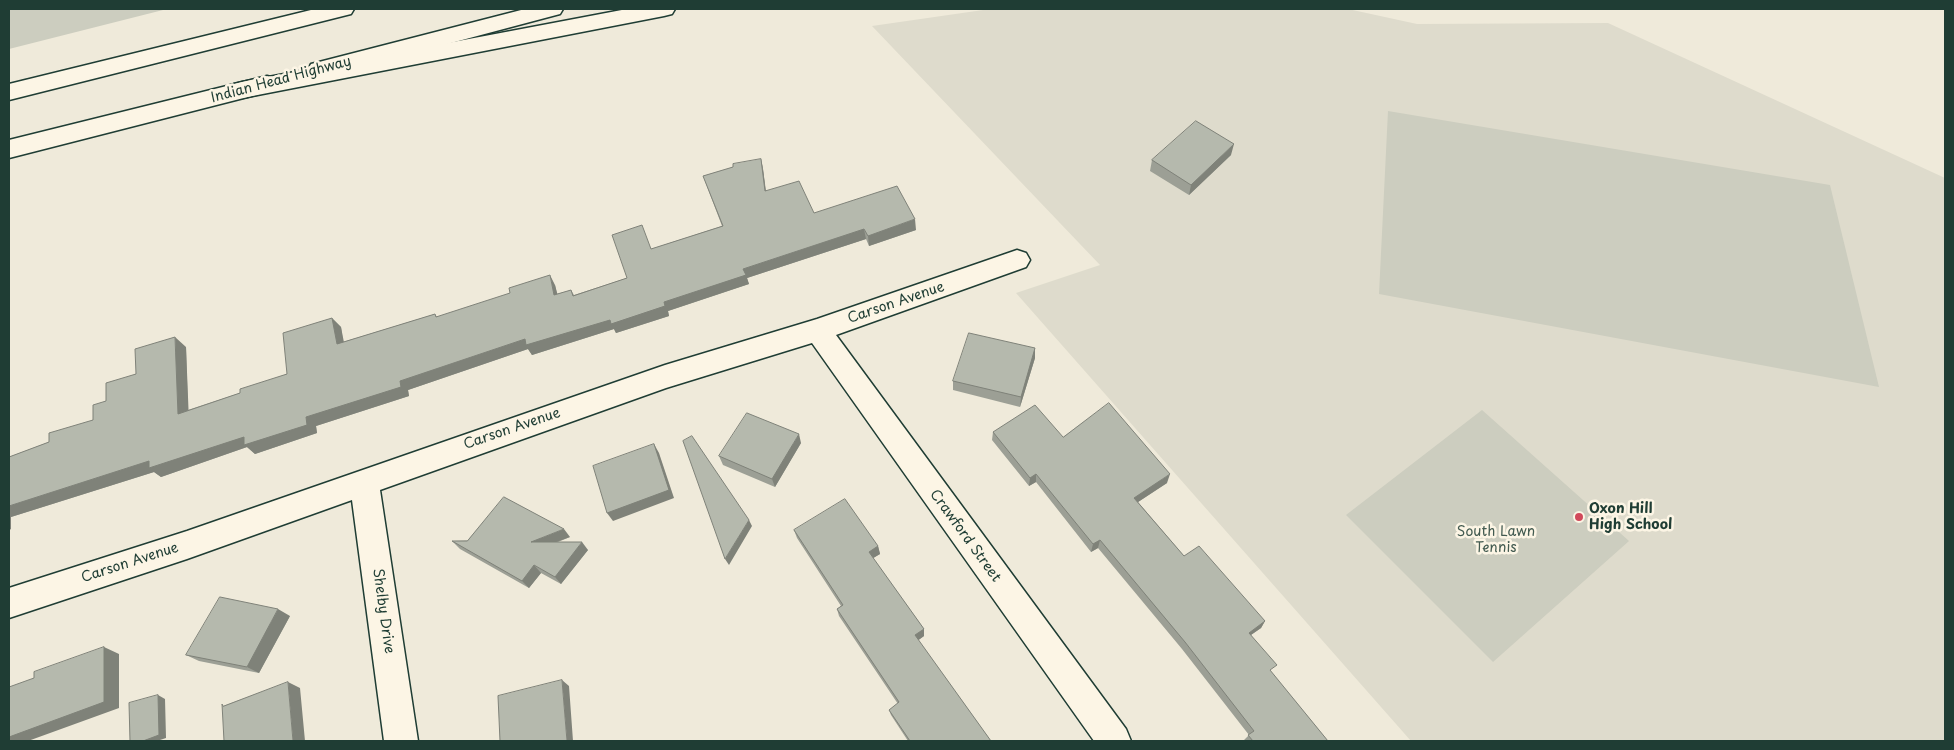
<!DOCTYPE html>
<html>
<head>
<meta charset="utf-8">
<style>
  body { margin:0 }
  #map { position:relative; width:1954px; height:750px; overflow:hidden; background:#efeada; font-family:"Playpen Sans",sans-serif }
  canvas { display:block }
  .frame { position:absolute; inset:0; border:10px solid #1f3d34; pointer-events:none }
</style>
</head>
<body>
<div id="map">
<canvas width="1954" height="750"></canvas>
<div class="frame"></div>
</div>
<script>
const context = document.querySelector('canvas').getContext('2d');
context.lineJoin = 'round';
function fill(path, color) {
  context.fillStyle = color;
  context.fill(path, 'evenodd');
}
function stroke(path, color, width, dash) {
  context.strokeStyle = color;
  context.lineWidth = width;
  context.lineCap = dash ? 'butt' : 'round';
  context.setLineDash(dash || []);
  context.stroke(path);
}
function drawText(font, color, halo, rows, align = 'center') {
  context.font = font + ' "Playpen Sans",sans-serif';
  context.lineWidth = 5;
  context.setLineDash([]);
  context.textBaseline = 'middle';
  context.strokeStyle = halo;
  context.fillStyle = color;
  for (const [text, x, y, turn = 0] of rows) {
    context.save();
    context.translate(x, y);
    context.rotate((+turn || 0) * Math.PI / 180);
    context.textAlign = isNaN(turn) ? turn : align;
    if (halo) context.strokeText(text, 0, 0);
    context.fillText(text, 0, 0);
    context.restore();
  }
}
fill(new Path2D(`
  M 990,9 L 1348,9 L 1417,24 L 1608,23 L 1945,178 L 1945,741 L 1411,741 L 1016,293 L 1100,265 L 872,26 Z`), '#dedbcc');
fill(new Path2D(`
  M 9,9 L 167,9 L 9,49 Z
  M 1388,111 L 1830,185 L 1879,387 L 1379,294 Z
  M 1482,410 L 1629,541 L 1493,662 L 1346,515 Z`), '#cccdbf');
const minor = new Path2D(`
  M 1017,250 L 1026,253 L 1030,260 L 1026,267 L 836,335 L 1126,729 L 1131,741 L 1094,741 L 812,343 L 666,388 L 380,490 L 418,741 L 384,741 L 352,500 L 187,559 L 9,618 L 9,588 L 187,531 L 665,365 L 817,319 Z`);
const trunk = new Path2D(`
  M 315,9 L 354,9 L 351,14 L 343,16 L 9,100 L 9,84 Z
  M 525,9 L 563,9 L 560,14 L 319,78 L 311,76 L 308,70 L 311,64 L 319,62 Z
  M 267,76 L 275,78 L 278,84 L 275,90 L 9,158 L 9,140 Z`);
const motorway = new Path2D(`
  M 627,9 L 675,9 L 672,14 L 664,16 L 242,98 L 234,96 L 231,90 L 234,84 L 242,82 Z`);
stroke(minor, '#1f3d34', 3);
stroke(trunk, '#1f3d34', 3);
stroke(motorway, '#1f3d34', 3);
fill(minor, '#fcf5e5');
fill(trunk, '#fcf5e5');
fill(motorway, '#fcf5e5');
fill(new Path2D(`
  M 1231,155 L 1189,195 L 1150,171 L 1152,160 Z
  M 761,159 L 763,169 L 766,191 L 814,213 L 916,230 L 869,246 L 866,239 L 747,278 L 749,284 L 668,311 L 669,316 L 616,333 L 614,329 L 532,355 L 528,349 L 408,390 L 409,396 L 316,426 L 317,433 L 255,454 L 247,447 L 161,477 L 154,472 L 11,517 L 11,529 L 9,530 L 9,457 L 49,442 L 93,420 L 106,401 L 136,374 L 186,347 L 188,410 L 240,393 L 287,374 L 332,318 L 341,327 L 343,342 L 435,314 L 437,317 L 555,285 L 557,294 L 571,290 L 574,295 L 627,278 L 651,249 L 722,226 L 703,176 Z
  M 1035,348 L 1035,358 L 1020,407 L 953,390 L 953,381 Z
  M 993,432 L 1063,437 L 1167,483 L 1138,502 L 1184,556 L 1265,621 L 1261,628 L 1251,635 L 1271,672 L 1328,741 L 1244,741 L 1244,740 L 1249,735 L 1182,649 L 1098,548 L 1091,552 L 1036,482 L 1029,486 L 992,440 Z
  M 801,443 L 775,487 L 723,465 L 719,456 Z
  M 794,530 L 878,546 L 880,554 L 873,558 L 924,629 L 924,636 L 918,640 L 991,741 L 908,741 L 891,715 L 889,710 L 898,704 L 839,616 L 837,609 L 841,606 L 797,538 Z
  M 570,537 L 558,542 L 588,550 L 561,584 L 541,573 L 529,588 L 460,549 L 452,541 Z
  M 290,616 L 259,673 L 199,661 L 186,655 Z`), '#9c9f95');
fill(new Path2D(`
  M 1234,144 L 1231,155 L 1189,195 L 1191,185 Z
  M 761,159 L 763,169 L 767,202 L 765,191 Z
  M 915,219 L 916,230 L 869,246 L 868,236 Z
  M 864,229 L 866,239 L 747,278 L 749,284 L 668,311 L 669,316 L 616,333 L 614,329 L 532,355 L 528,349 L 408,390 L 409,396 L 316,426 L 317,433 L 255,454 L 247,447 L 161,477 L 154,472 L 11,517 L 11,529 L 9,530 L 9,506 L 149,461 L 244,437 L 306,417 L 400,381 L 525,339 L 664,302 L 743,269 Z
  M 550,275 L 555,285 L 560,304 L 554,295 Z
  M 332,318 L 341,327 L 346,353 L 337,344 Z
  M 175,337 L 186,347 L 189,422 L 178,414 Z
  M 1035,348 L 1035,358 L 1020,407 L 1021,397 Z
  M 799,434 L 801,443 L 775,487 L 772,479 Z
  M 654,444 L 659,453 L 674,498 L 613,521 L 607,513 Z
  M 1036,474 L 1036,482 L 1029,486 L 1030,478 Z
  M 1170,474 L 1167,483 L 1132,506 L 1134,498 Z
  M 749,520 L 752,526 L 729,565 L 725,559 Z
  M 564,529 L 570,537 L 537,549 L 531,542 Z
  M 1100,540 L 1098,548 L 1091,552 L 1093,544 Z
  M 582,542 L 588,550 L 561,584 L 555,577 Z
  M 878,546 L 880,554 L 870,560 L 869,552 Z
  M 534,565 L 541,573 L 529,588 L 522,581 Z
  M 278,609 L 290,616 L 259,673 L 247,667 Z
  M 1265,621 L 1261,628 L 1245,639 L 1249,633 Z
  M 924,629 L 924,636 L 916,642 L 915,635 Z
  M 104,647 L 119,654 L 119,708 L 28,741 L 9,741 L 9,737 Z
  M 562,680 L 569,686 L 573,741 L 567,741 Z
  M 288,682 L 300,688 L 305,741 L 293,741 Z
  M 158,695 L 165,699 L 166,738 L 157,741 L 143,741 Z`), '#7f8279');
const building = new Path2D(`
  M 1196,121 L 1234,144 L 1191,185 L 1152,160 Z
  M 761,159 L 765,191 L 799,181 L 814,213 L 897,186 L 915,219 L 868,236 L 864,229 L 743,269 L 746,275 L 664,302 L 665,306 L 611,324 L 610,320 L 526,345 L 525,339 L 400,381 L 401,387 L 306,417 L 307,425 L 244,445 L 244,437 L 149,468 L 149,461 L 9,506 L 9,457 L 49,442 L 49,433 L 93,420 L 93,405 L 106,401 L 106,383 L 136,374 L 135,349 L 175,337 L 178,414 L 240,393 L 240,389 L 287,374 L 283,333 L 332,318 L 337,344 L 435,314 L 436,317 L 510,293 L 509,288 L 550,275 L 554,295 L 571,290 L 573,296 L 627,278 L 612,235 L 642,225 L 651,249 L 723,226 L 703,176 L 733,167 L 733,164 Z
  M 969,333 L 1035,348 L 1021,397 L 953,381 Z
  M 1109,403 L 1170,474 L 1134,498 L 1184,556 L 1199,546 L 1265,621 L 1249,633 L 1277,665 L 1270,670 L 1328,741 L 1253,741 L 1248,735 L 1254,731 L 1185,642 L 1100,540 L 1093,544 L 1036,474 L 1030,478 L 993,432 L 1035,405 L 1063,437 Z
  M 747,413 L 799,434 L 772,479 L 719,456 Z
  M 692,436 L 749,520 L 725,559 L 683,441 Z
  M 654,444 L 669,490 L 607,513 L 593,466 Z
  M 504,497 L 564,529 L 531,542 L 582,542 L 555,577 L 534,565 L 522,581 L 452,541 L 467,541 Z
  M 845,499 L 878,546 L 869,552 L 924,629 L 915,635 L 991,741 L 910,741 L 889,710 L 899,702 L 837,609 L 843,605 L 794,530 Z
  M 220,597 L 278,609 L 247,667 L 186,655 Z
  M 104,647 L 104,702 L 9,737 L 9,687 L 34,678 L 34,672 Z
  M 562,680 L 567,741 L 500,741 L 498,696 Z
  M 288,682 L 293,741 L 224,741 L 222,704 L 223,706 Z
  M 158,695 L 159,735 L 143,741 L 130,741 L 129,703 Z`);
fill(building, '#b5b9ad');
stroke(building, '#7f8279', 1);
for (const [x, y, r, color] of [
  [1579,517,5,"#d1495b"]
]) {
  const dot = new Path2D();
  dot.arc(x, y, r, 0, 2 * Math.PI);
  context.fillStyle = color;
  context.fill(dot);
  stroke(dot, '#fcf5e5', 2);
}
drawText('14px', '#1f3d34', '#fcf5e5', [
  ["Indian Head Highway",281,80,-15],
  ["Carson Avenue",896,303,-19],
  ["Carson Avenue",512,429,-19],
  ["Crawford Street",965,536,54],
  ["Carson Avenue",130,563,-18],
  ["Shelby Drive",383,611,82]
]);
drawText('bold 14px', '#1f3d34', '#fcf5e5', [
  ["Oxon Hill",1589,509],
  ["High School",1589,525]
], 'left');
drawText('14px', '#425a50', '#fcf5e5', [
  ["South Lawn",1496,532],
  ["Tennis",1496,548]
]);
</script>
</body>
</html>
